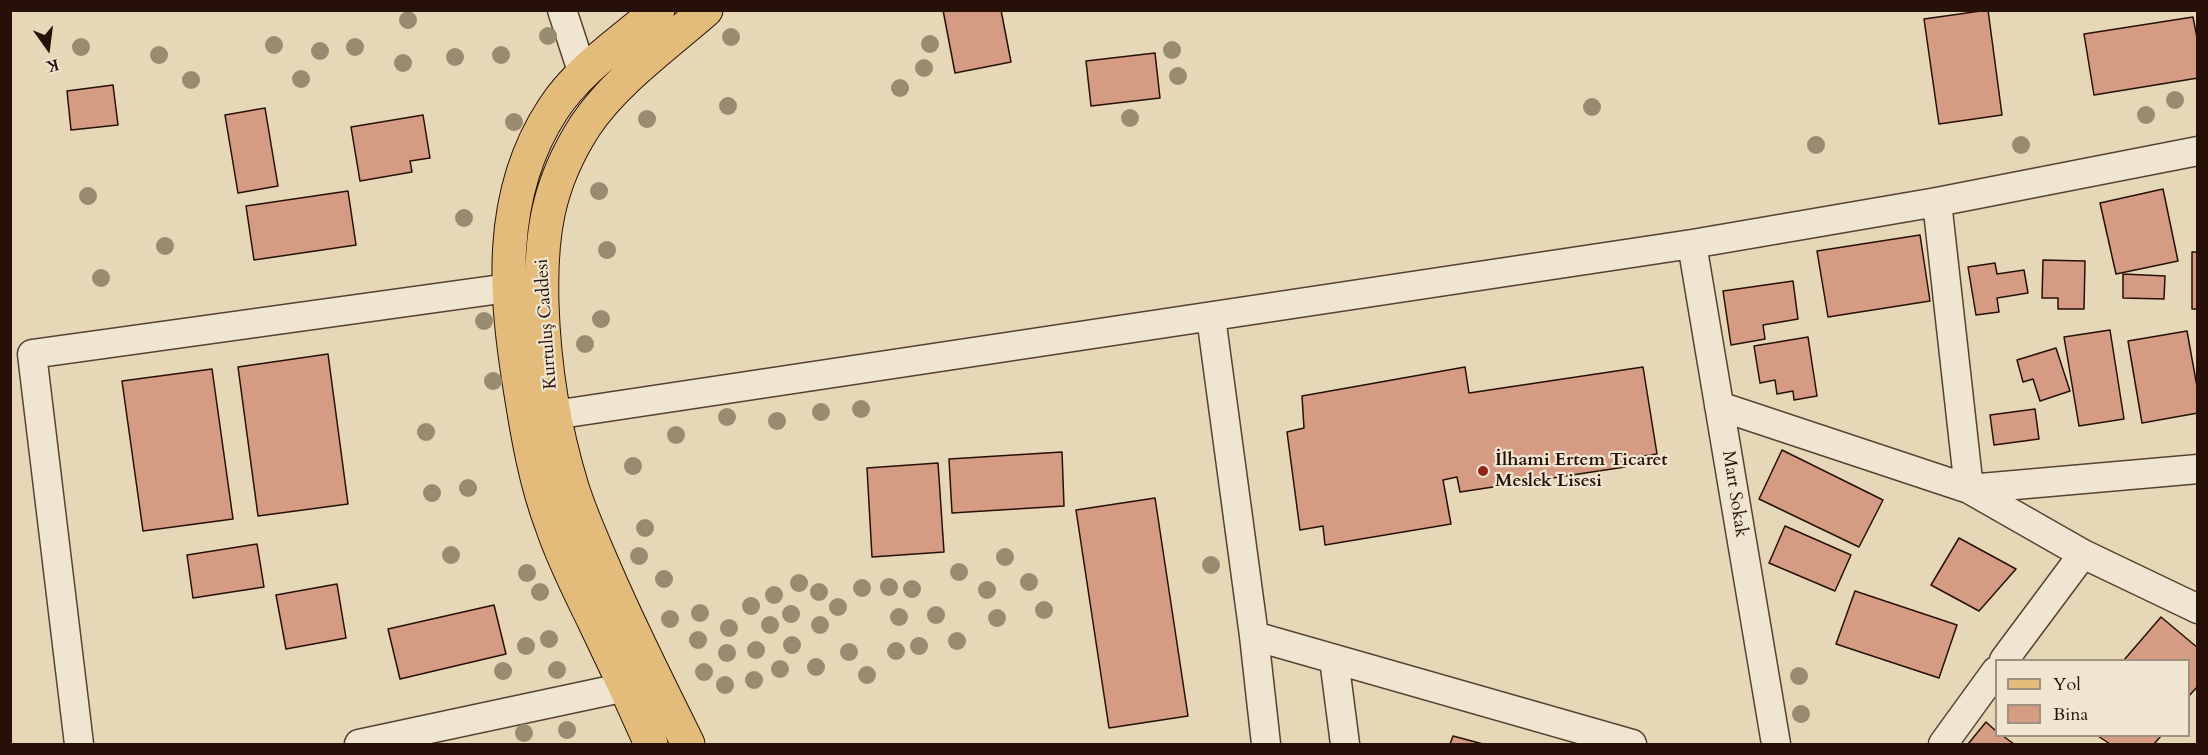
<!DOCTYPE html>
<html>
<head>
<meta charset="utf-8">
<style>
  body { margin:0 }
  #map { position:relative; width:2208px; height:755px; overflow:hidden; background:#e6d7b6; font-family:Cardo,serif }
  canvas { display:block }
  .frame { position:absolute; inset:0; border:12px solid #261008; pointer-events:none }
  .legend { position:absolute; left:1995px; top:659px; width:195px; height:78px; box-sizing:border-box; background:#efe5d0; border:2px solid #9f9080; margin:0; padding:8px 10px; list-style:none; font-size:18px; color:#261008 }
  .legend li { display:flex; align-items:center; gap:12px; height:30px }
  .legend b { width:30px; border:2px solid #9f9080 }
  .north { position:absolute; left:18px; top:18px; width:60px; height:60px; -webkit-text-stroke:4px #efe5d0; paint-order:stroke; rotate:166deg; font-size:16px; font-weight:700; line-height:24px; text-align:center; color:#261008 }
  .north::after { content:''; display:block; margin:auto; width:21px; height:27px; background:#261008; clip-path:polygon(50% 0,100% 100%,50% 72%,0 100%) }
</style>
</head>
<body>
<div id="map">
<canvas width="2208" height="755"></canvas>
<div class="frame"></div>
<ul class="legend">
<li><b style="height:8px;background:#e3bc7b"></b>Yol</li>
<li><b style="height:16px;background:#d59b83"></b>Bina</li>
</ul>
<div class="north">K</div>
</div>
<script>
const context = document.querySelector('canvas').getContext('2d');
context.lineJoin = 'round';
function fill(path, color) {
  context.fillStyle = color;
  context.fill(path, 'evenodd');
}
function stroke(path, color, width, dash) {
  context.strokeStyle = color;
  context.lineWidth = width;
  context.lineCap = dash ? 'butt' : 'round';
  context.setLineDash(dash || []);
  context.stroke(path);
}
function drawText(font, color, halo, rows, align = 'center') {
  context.font = font + ' Cardo,serif';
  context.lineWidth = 4.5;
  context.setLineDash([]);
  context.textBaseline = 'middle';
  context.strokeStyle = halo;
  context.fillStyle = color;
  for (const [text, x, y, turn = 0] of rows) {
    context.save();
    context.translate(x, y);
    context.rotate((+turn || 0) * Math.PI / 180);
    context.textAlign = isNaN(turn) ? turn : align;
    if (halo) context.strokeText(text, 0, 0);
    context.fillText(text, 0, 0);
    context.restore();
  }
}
const building = new Path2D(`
  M 943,10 L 1001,10 L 1011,62 L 955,73 Z
  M 1988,10 L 2002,115 L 1939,124 L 1924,19 Z
  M 2193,17 L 2198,43 L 2198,78 L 2094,95 L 2084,34 Z
  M 1155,53 L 1160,98 L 1091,106 L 1086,61 Z
  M 113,85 L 118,125 L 71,130 L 67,91 Z
  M 265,108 L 278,186 L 238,193 L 225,115 Z
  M 423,115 L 430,158 L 410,161 L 412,172 L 360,181 L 351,127 Z
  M 2163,189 L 2178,261 L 2116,274 L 2100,203 Z
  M 348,191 L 356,245 L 254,260 L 246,206 Z
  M 1920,235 L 1930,301 L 1828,317 L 1817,251 Z
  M 2192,252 L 2198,252 L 2198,309 L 2192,309 Z
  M 2043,260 L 2085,261 L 2084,309 L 2058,309 L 2058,298 L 2042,298 Z
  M 1995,263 L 1997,274 L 2024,270 L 2028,293 L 1997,298 L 1999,312 L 1976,315 L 1968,267 Z
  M 2123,274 L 2165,276 L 2164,299 L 2123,298 Z
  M 1793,281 L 1798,319 L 1763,325 L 1765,339 L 1731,345 L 1723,291 Z
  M 2110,330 L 2124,419 L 2079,426 L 2064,337 Z
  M 2187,331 L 2198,392 L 2198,413 L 2142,423 L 2128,341 Z
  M 1808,337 L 1817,396 L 1794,400 L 1793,391 L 1777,394 L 1775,380 L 1760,383 L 1754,346 Z
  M 2056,348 L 2070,391 L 2040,401 L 2033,379 L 2023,382 L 2017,360 Z
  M 328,354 L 348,504 L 258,516 L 238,367 Z
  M 1465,367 L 1469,393 L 1643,367 L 1657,454 L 1624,459 L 1625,467 L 1460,492 L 1457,477 L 1443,480 L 1451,524 L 1325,545 L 1323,526 L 1300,530 L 1287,432 L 1304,428 L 1302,396 Z
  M 212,369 L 233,519 L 143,531 L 122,381 Z
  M 2035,409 L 2039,439 L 1994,445 L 1990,415 Z
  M 1782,450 L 1883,500 L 1859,547 L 1759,499 Z
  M 1062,452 L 1064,506 L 952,513 L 949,459 Z
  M 938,463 L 944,552 L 872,557 L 867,468 Z
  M 1155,498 L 1188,716 L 1109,728 L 1076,510 Z
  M 1785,526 L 1851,555 L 1835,591 L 1769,563 Z
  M 1959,538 L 2016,569 L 1979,611 L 1931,585 Z
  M 257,544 L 264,587 L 193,598 L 187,555 Z
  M 337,584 L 346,638 L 286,649 L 276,595 Z
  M 1855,591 L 1957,625 L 1939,678 L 1836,644 Z
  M 494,605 L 506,654 L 400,679 L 388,629 Z
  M 2161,617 L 2198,648 L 2198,686 L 2188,697 L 2188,660 L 2124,660 Z
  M 1986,722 L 1996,731 L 1996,736 L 2003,736 L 2014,744 L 1968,744 Z
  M 1453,736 L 1483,744 L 1450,744 Z
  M 2098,736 L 2161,736 L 2154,744 L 2110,744 Z`);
fill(building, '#d59b83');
stroke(building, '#261008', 1.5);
const minor = new Path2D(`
  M 562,10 L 583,74
  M 1937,202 L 1969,489
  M 1692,244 L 1776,744
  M 1211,317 L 1254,636 L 1266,744
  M 1719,406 L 1969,489 L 2083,554 L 2198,609
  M 554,415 L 1692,244 L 1937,202 L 2198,151
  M 1969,489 L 2198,469
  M 1254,636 L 1632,744
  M 1334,659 L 1345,744
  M 2004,660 L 2083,554
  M 79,744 L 32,354 L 508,288
  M 359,744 L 626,687
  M 1943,744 L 1996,671`);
const primary = new Path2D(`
  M 651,744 C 633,703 614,662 594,621 C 579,590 563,559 552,526 C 536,484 528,438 521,394 C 505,297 496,196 553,109 C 579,69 622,41 658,10
  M 688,744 C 660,687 631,630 606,572 C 594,544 581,516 572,487 C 554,428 544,366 542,304 C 540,236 547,185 585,126 C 614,82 666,45 706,10`);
stroke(minor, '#564234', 31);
stroke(primary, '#261008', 35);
stroke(minor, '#efe5d0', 28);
stroke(primary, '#e3bc7b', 33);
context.fillStyle = '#998b70';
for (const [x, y] of [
  [408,20],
  [548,36],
  [731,37],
  [930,44],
  [274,45],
  [81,47],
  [355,47],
  [1172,50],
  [320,51],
  [159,55],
  [501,55],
  [455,57],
  [403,63],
  [924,68],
  [1178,76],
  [301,79],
  [191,80],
  [900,88],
  [2175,100],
  [728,106],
  [1592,107],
  [2146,115],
  [1130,118],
  [647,119],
  [514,122],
  [1816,145],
  [2021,145],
  [599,191],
  [88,196],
  [464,218],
  [165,246],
  [607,250],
  [101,278],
  [601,319],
  [484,321],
  [585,344],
  [493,381],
  [861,409],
  [821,412],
  [727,417],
  [777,421],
  [426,432],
  [676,435],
  [633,466],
  [468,488],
  [432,493],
  [645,528],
  [451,555],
  [639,556],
  [1005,557],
  [1211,565],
  [959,572],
  [527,573],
  [664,579],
  [1029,582],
  [799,583],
  [889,587],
  [862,588],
  [912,589],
  [987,590],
  [540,592],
  [819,592],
  [774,595],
  [751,606],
  [838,607],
  [1044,610],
  [700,613],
  [791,614],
  [936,615],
  [899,617],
  [997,618],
  [670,619],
  [770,625],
  [820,625],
  [729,628],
  [549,639],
  [698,640],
  [957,641],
  [792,645],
  [526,646],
  [919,646],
  [756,650],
  [896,651],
  [849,652],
  [727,653],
  [816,667],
  [780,669],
  [557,670],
  [503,671],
  [704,672],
  [867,675],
  [1799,676],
  [754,680],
  [725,685],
  [1801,714],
  [567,730],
  [524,733]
]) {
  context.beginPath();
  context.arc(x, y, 9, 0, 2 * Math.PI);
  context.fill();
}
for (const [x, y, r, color] of [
  [1483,471,6,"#8f2418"]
]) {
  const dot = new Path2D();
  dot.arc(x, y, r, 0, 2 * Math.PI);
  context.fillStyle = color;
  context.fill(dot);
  stroke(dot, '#efe5d0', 2);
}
drawText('18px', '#261008', '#efe5d0', [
  ["Kurtuluş Caddesi",547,324,-94],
  ["Mart Sokak",1734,494,81]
]);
drawText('bold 18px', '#261008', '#efe5d0', [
  ["İlhami Ertem Ticaret",1495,461],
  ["Meslek Lisesi",1495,482]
], 'left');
</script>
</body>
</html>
